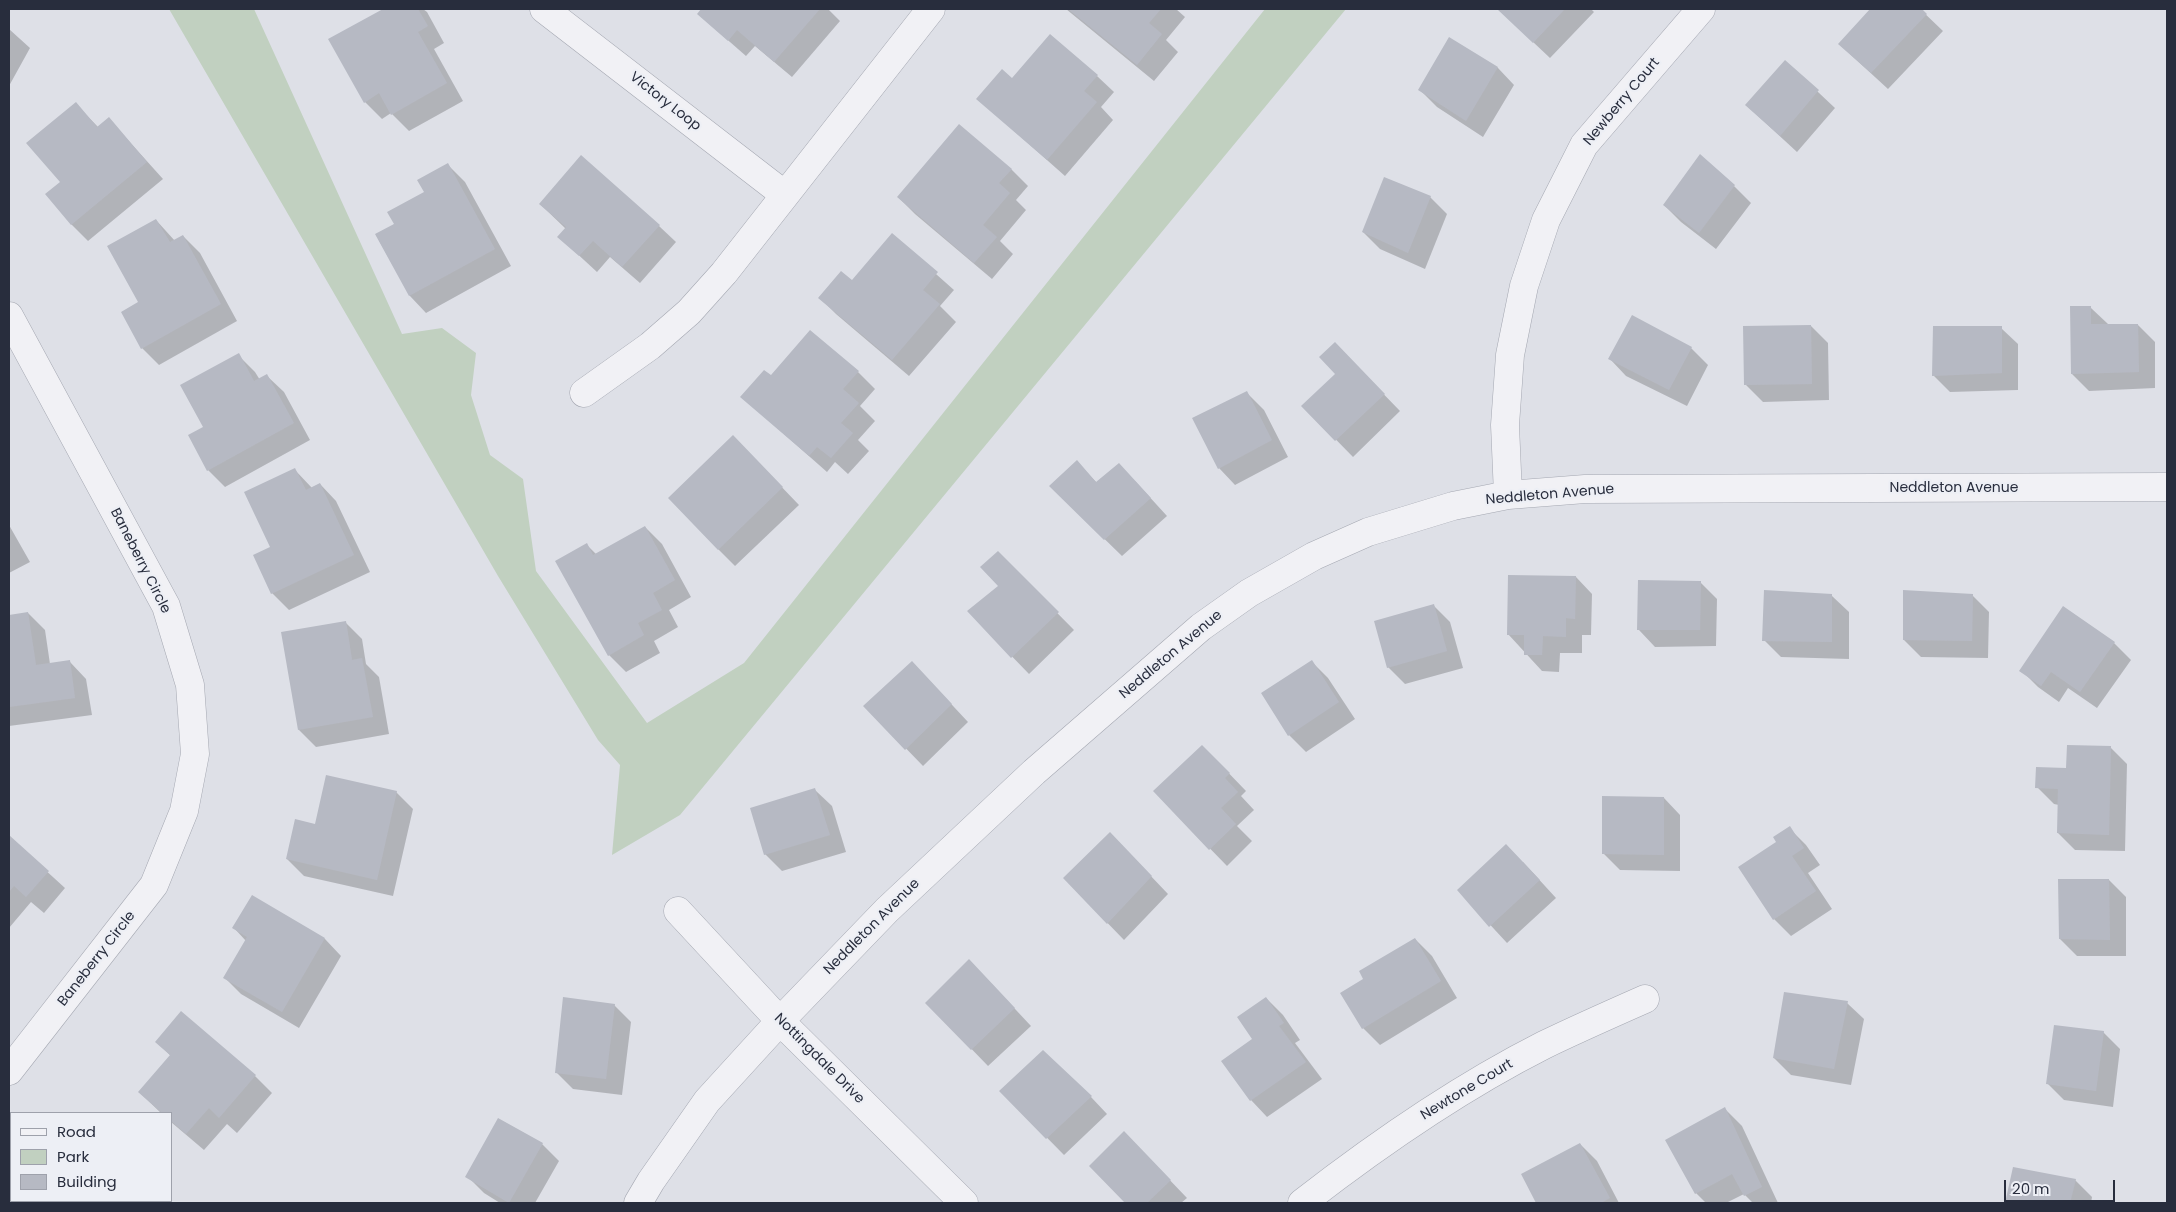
<!DOCTYPE html>
<html>
<head>
<meta charset="utf-8">
<style>
  body { margin:0 }
  #map { position:relative; width:2176px; height:1212px; overflow:hidden; background:#dee0e7; font-family:Poppins,sans-serif }
  canvas { display:block }
  .frame { position:absolute; inset:0; border:10px solid #282d3d; pointer-events:none }
  .legend { position:absolute; left:10px; top:1112px; width:162px; height:90px; box-sizing:border-box; background:#edeff5; border:1px solid #9ea1ab; margin:0; padding:6px 9px; list-style:none; font-size:15px; color:#282d3d }
  .legend li { display:flex; align-items:center; gap:10px; height:25px }
  .legend b { width:25px; border:1px solid #9ea1ab }
  .scale { position:absolute; left:2004px; top:1180px; width:111px; height:22px; box-sizing:border-box; border:2px solid #282d3d; border-top:0; padding-left:6px; font-size:15px; line-height:18px; white-space:nowrap; color:#282d3d; -webkit-text-stroke:4px #edeff5; paint-order:stroke }
</style>
</head>
<body>
<div id="map">
<canvas width="2176" height="1212"></canvas>
<div class="frame"></div>
<ul class="legend">
<li><b style="height:6px;background:#f1f1f5"></b>Road</li>
<li><b style="height:14px;background:#c1d0c0"></b>Park</li>
<li><b style="height:14px;background:#b6b9c3"></b>Building</li>
</ul>
<div class="scale">20 m</div>
</div>
<script>
const context = document.querySelector('canvas').getContext('2d');
context.lineJoin = 'round';
function fill(path, color) {
  context.fillStyle = color;
  context.fill(path, 'evenodd');
}
function stroke(path, color, width, dash) {
  context.strokeStyle = color;
  context.lineWidth = width;
  context.lineCap = dash ? 'butt' : 'round';
  context.setLineDash(dash || []);
  context.stroke(path);
}
function drawText(font, color, halo, rows, align = 'center') {
  context.font = font + ' Poppins,sans-serif';
  context.lineWidth = 4.5;
  context.setLineDash([]);
  context.textBaseline = 'middle';
  context.strokeStyle = halo;
  context.fillStyle = color;
  for (const [text, x, y, turn = 0] of rows) {
    context.save();
    context.translate(x, y);
    context.rotate((+turn || 0) * Math.PI / 180);
    context.textAlign = isNaN(turn) ? turn : align;
    if (halo) context.strokeText(text, 0, 0);
    context.fillText(text, 0, 0);
    context.restore();
  }
}
fill(new Path2D(`
  M 169,9 L 254,9 L 402,334 L 442,328 L 476,353 L 471,395 L 490,455 L 523,479 L 536,571 L 647,723 L 744,663 L 1265,9 L 1346,9 L 680,815 L 612,855 L 620,765 L 598,740 L 498,576 Z`), '#c1d0c0');
fill(new Path2D(`
  M 385,9 L 423,9 L 427,12 L 444,43 L 434,49 L 463,101 L 409,131 L 391,113 L 382,119 L 365,102 L 330,39 Z
  M 703,9 L 828,9 L 840,21 L 792,77 L 755,46 L 746,56 L 698,14 Z
  M 1066,9 L 1176,9 L 1185,17 L 1166,40 L 1178,52 L 1154,81 Z
  M 1498,9 L 1591,9 L 1594,12 L 1550,58 Z
  M 1872,9 L 1920,9 L 1943,31 L 1888,89 L 1839,44 Z
  M 9,29 L 30,48 L 9,86 Z
  M 1450,39 L 1498,68 L 1514,85 L 1483,137 L 1437,107 L 1420,90 Z
  M 1785,61 L 1835,108 L 1797,152 L 1746,105 Z
  M 1097,76 L 1114,92 L 1101,107 L 1113,120 L 1065,176 L 978,99 L 1012,80 Z
  M 75,103 L 98,127 L 109,119 L 163,179 L 88,241 L 71,224 L 62,183 Z
  M 448,165 L 465,182 L 511,266 L 426,313 L 410,296 L 376,235 L 395,224 L 426,193 Z
  M 1011,169 L 1028,186 L 1016,200 L 1026,210 L 1000,241 L 1013,254 L 992,279 L 915,214 L 898,197 Z
  M 1734,186 L 1751,203 L 1716,249 L 1681,222 L 1664,205 Z
  M 1430,197 L 1447,214 L 1425,269 L 1380,249 L 1363,232 Z
  M 540,204 L 659,226 L 676,242 L 640,283 L 610,257 L 597,272 L 559,237 L 566,229 Z
  M 156,220 L 175,241 L 183,236 L 200,253 L 237,321 L 159,365 L 142,348 L 122,312 L 140,303 Z
  M 892,235 L 954,290 L 940,306 L 956,322 L 909,376 L 836,314 L 819,297 L 852,281 Z
  M 2091,308 L 2108,324 L 2138,325 L 2155,342 L 2155,388 L 2089,391 L 2072,374 Z
  M 1811,326 L 1828,343 L 1829,400 L 1763,402 L 1746,385 Z
  M 2001,328 L 2018,344 L 2018,390 L 1950,392 L 1933,375 Z
  M 1335,344 L 1400,411 L 1353,457 L 1303,406 L 1337,374 Z
  M 1691,348 L 1708,365 L 1687,406 L 1626,376 L 1610,359 Z
  M 238,355 L 255,372 L 260,380 L 267,376 L 284,392 L 310,440 L 225,487 L 208,470 L 205,428 Z
  M 858,372 L 875,389 L 860,406 L 875,421 L 858,440 L 869,451 L 848,474 L 835,462 L 827,472 L 742,397 L 771,377 Z
  M 1247,393 L 1264,410 L 1288,457 L 1235,485 L 1219,468 Z
  M 750,454 L 799,505 L 735,566 L 718,549 Z
  M 1077,462 L 1097,483 L 1135,481 L 1167,516 L 1122,556 L 1050,486 Z
  M 295,470 L 312,488 L 320,484 L 336,501 L 370,572 L 289,610 L 272,593 L 255,556 L 272,548 Z
  M 9,525 L 30,562 L 9,573 Z
  M 645,527 L 662,544 L 691,597 L 669,610 L 678,627 L 654,641 L 660,653 L 626,672 L 609,655 L 587,545 L 597,555 Z
  M 998,553 L 1074,630 L 1029,674 L 969,612 L 1000,586 Z
  M 1576,577 L 1592,594 L 1591,635 L 1582,635 L 1582,653 L 1560,653 L 1559,672 L 1542,671 L 1508,634 Z
  M 1700,582 L 1717,599 L 1716,646 L 1655,647 L 1639,630 Z
  M 1972,595 L 1989,612 L 1988,658 L 1921,657 L 1904,640 Z
  M 1832,596 L 1849,612 L 1849,659 L 1781,657 L 1764,640 Z
  M 1433,605 L 1450,622 L 1463,668 L 1405,684 L 1388,667 Z
  M 28,613 L 45,630 L 50,664 L 70,662 L 86,679 L 92,715 L 9,726 L 9,616 Z
  M 345,622 L 362,639 L 366,664 L 379,677 L 389,734 L 316,747 L 299,730 L 283,633 Z
  M 2114,643 L 2131,660 L 2097,708 L 2068,688 L 2059,702 L 2038,687 L 2021,670 Z
  M 1311,661 L 1328,678 L 1355,719 L 1306,752 L 1289,735 Z
  M 912,662 L 968,722 L 923,766 L 865,706 Z
  M 2110,747 L 2127,764 L 2125,851 L 2075,850 L 2058,833 L 2059,805 L 2054,804 L 2037,787 Z
  M 1219,763 L 1246,791 L 1241,796 L 1254,810 L 1237,826 L 1252,841 L 1227,866 L 1155,792 Z
  M 815,790 L 832,806 L 846,852 L 782,871 L 765,854 Z
  M 396,792 L 413,809 L 393,896 L 304,876 L 287,859 L 316,825 Z
  M 1664,798 L 1680,815 L 1680,871 L 1620,870 L 1603,853 Z
  M 1789,828 L 1806,845 L 1820,865 L 1808,873 L 1832,909 L 1791,936 L 1774,919 L 1778,842 Z
  M 9,837 L 65,888 L 44,913 L 31,902 L 9,928 Z
  M 1127,851 L 1168,894 L 1124,940 L 1064,878 Z
  M 1523,862 L 1556,898 L 1507,943 L 1458,890 Z
  M 2109,880 L 2126,897 L 2126,956 L 2077,956 L 2060,939 Z
  M 252,897 L 325,939 L 341,956 L 299,1028 L 241,994 L 225,978 L 246,941 L 234,928 Z
  M 1415,939 L 1432,956 L 1457,998 L 1380,1045 L 1363,1028 L 1364,980 Z
  M 986,978 L 1031,1026 L 988,1066 L 927,1003 Z
  M 1266,998 L 1283,1015 L 1300,1040 L 1295,1043 L 1322,1079 L 1267,1117 L 1251,1100 L 1254,1039 Z
  M 1847,1003 L 1864,1019 L 1851,1085 L 1791,1075 L 1774,1058 Z
  M 614,1005 L 631,1022 L 622,1095 L 573,1089 L 556,1072 Z
  M 2103,1032 L 2120,1049 L 2113,1107 L 2064,1100 L 2047,1083 Z
  M 156,1042 L 255,1076 L 272,1093 L 237,1133 L 227,1124 L 204,1150 L 171,1122 L 171,1113 L 161,1113 L 139,1092 L 171,1056 Z
  M 1001,1091 L 1091,1097 L 1107,1114 L 1064,1155 Z
  M 1725,1109 L 1742,1126 L 1778,1203 L 1753,1203 L 1744,1194 L 1726,1203 L 1706,1203 L 1696,1193 Z
  M 542,1144 L 559,1161 L 535,1203 L 500,1203 L 484,1193 L 467,1176 Z
  M 1580,1144 L 1597,1161 L 1619,1203 L 1538,1203 L 1523,1175 Z
  M 1141,1150 L 1187,1198 L 1181,1203 L 1127,1203 L 1090,1166 Z
  M 2014,1168 L 2075,1180 L 2092,1197 L 2091,1203 L 2006,1203 Z
  M 39,1201 L 168,1201 L 166,1203 L 40,1203 Z`), '#0003');
fill(new Path2D(`
  M 383,9 L 418,9 L 428,26 L 418,32 L 447,83 L 391,115 L 379,93 L 364,103 L 328,39 Z
  M 701,9 L 820,9 L 774,62 L 737,30 L 728,41 L 697,14 Z
  M 1068,9 L 1161,9 L 1149,23 L 1162,34 L 1137,65 Z
  M 1497,9 L 1565,9 L 1533,43 Z
  M 1870,9 L 1922,9 L 1927,14 L 1871,73 L 1838,44 Z
  M 1050,34 L 1098,75 L 1084,91 L 1097,102 L 1047,160 L 976,99 L 1002,69 L 1012,78 Z
  M 1449,37 L 1498,67 L 1466,121 L 1418,90 Z
  M 1785,60 L 1819,90 L 1780,136 L 1745,105 Z
  M 76,102 L 97,127 L 109,117 L 147,162 L 71,225 L 45,194 L 60,182 L 26,143 Z
  M 959,124 L 1012,169 L 999,183 L 1010,193 L 983,225 L 997,237 L 974,263 L 897,197 Z
  M 1700,154 L 1735,185 L 1699,233 L 1663,205 Z
  M 581,155 L 660,225 L 622,267 L 593,241 L 579,256 L 557,237 L 566,227 L 539,204 Z
  M 448,163 L 495,249 L 409,296 L 375,234 L 394,224 L 387,212 L 424,192 L 417,180 Z
  M 1384,177 L 1431,196 L 1408,253 L 1362,232 Z
  M 156,219 L 170,242 L 183,235 L 221,304 L 141,349 L 121,312 L 138,302 L 107,246 Z
  M 892,233 L 938,272 L 923,290 L 940,304 L 892,360 L 818,298 L 841,271 L 852,280 Z
  M 2070,306 L 2091,306 L 2091,324 L 2138,324 L 2139,372 L 2071,374 Z
  M 1632,315 L 1692,347 L 1669,390 L 1608,359 Z
  M 1811,325 L 1812,384 L 1744,385 L 1743,326 Z
  M 1933,326 L 2002,326 L 2002,373 L 1932,376 Z
  M 810,330 L 859,371 L 843,389 L 859,403 L 841,423 L 853,433 L 831,458 L 817,447 L 809,456 L 740,397 L 764,370 L 771,375 Z
  M 1335,342 L 1385,394 L 1335,441 L 1301,406 L 1335,374 L 1319,357 Z
  M 239,353 L 254,381 L 267,374 L 294,423 L 207,471 L 188,435 L 203,427 L 180,385 Z
  M 1247,391 L 1272,440 L 1218,469 L 1192,418 Z
  M 733,435 L 783,487 L 718,550 L 668,498 Z
  M 1077,460 L 1096,482 L 1119,463 L 1151,498 L 1104,540 L 1049,486 Z
  M 295,468 L 306,490 L 320,483 L 354,555 L 271,594 L 253,555 L 270,547 L 244,492 Z
  M 645,526 L 675,580 L 653,593 L 662,610 L 638,623 L 644,635 L 608,656 L 555,561 L 587,543 L 593,555 Z
  M 998,551 L 1059,612 L 1011,658 L 967,611 L 998,586 L 980,567 Z
  M 1508,575 L 1576,576 L 1575,619 L 1566,618 L 1566,637 L 1543,636 L 1542,655 L 1524,655 L 1524,635 L 1507,635 Z
  M 1638,580 L 1701,581 L 1700,630 L 1637,630 Z
  M 1764,590 L 1832,594 L 1832,642 L 1762,641 Z
  M 1903,590 L 1973,594 L 1972,641 L 1903,640 Z
  M 1434,604 L 1447,651 L 1387,668 L 1374,621 Z
  M 2063,606 L 2115,642 L 2080,692 L 2051,672 L 2041,686 L 2019,671 Z
  M 28,612 L 36,665 L 70,660 L 75,698 L 9,707 L 9,615 Z
  M 346,621 L 352,660 L 362,658 L 373,717 L 298,730 L 281,632 Z
  M 1312,660 L 1339,702 L 1288,736 L 1261,693 Z
  M 912,661 L 952,704 L 905,750 L 863,706 Z
  M 1202,745 L 1230,773 L 1225,778 L 1238,792 L 1221,808 L 1236,824 L 1209,850 L 1153,791 Z
  M 2067,745 L 2111,746 L 2109,835 L 2057,833 L 2058,789 L 2035,788 L 2036,767 L 2066,768 Z
  M 326,775 L 397,791 L 377,880 L 286,859 L 295,819 L 315,824 Z
  M 815,788 L 830,835 L 764,855 L 750,808 Z
  M 1602,796 L 1664,797 L 1664,855 L 1602,854 Z
  M 1790,826 L 1804,848 L 1792,856 L 1816,891 L 1773,920 L 1738,867 L 1776,842 L 1773,837 Z
  M 1110,832 L 1152,876 L 1107,924 L 1063,878 Z
  M 9,835 L 49,871 L 26,897 L 14,886 L 9,892 Z
  M 1506,844 L 1540,880 L 1489,927 L 1457,890 Z
  M 2058,879 L 2109,879 L 2110,940 L 2059,939 Z
  M 252,895 L 325,938 L 282,1012 L 223,978 L 247,937 L 232,928 Z
  M 1415,938 L 1441,981 L 1362,1029 L 1340,993 L 1363,979 L 1359,971 Z
  M 969,959 L 1015,1008 L 971,1050 L 925,1003 Z
  M 1784,992 L 1848,1001 L 1834,1069 L 1773,1058 Z
  M 563,997 L 615,1004 L 606,1079 L 555,1073 Z
  M 1266,997 L 1284,1023 L 1279,1026 L 1306,1062 L 1250,1101 L 1221,1061 L 1252,1039 L 1237,1017 Z
  M 181,1011 L 256,1075 L 219,1118 L 209,1108 L 186,1134 L 171,1121 L 171,1113 L 162,1113 L 138,1092 L 170,1055 L 155,1042 Z
  M 2054,1025 L 2104,1031 L 2096,1091 L 2046,1084 Z
  M 1043,1050 L 1092,1096 L 1046,1139 L 999,1091 Z
  M 1725,1107 L 1762,1187 L 1744,1196 L 1732,1174 L 1695,1194 L 1665,1140 Z
  M 498,1118 L 543,1143 L 509,1203 L 465,1177 Z
  M 1124,1131 L 1171,1180 L 1147,1203 L 1125,1203 L 1089,1166 Z
  M 1580,1143 L 1610,1198 L 1601,1203 L 1536,1203 L 1521,1174 Z
  M 2013,1167 L 2076,1179 L 2070,1203 L 2005,1203 Z
  M 38,1201 L 138,1201 L 136,1203 L 38,1203 Z`), '#b6b9c3');
const minor = new Path2D(`
  M 544,9 L 785,195
  M 9,316 L 166,606 L 190,685 L 195,754 L 184,811 L 154,885 L 9,1071
  M 584,393 L 650,346 L 689,312 L 724,273 L 931,9
  M 1508,495 L 1505,425 L 1510,355 L 1524,286 L 1546,220 L 1584,145 L 1701,9
  M 678,911 L 780,1021 L 964,1203
  M 638,1203 L 651,1181 L 707,1101 L 780,1021 L 887,910 L 1034,772 L 1201,627 L 1249,593 L 1314,556 L 1368,532 L 1453,506 L 1508,495 L 1585,489 L 2167,487
  M 1302,1203 C 1378,1144 1457,1089 1544,1045 C 1577,1029 1611,1014 1645,999`);
stroke(minor, '#a4a7b1', 29);
stroke(minor, '#f1f1f5', 28);
drawText('14px', '#282d3d', '#edeff5', [
  ["Victory Loop",665,102,38],
  ["Newberry Court",1622,102,-50],
  ["Neddleton Avenue",1954,488],
  ["Neddleton Avenue",1550,495,-5],
  ["Baneberry Circle",140,561,63],
  ["Neddleton Avenue",1171,655,-40],
  ["Neddleton Avenue",872,927,-45],
  ["Baneberry Circle",97,959,-52],
  ["Nottingdale Drive",819,1059,45],
  ["Newtone Court",1467,1090,-31]
]);
</script>
</body>
</html>
